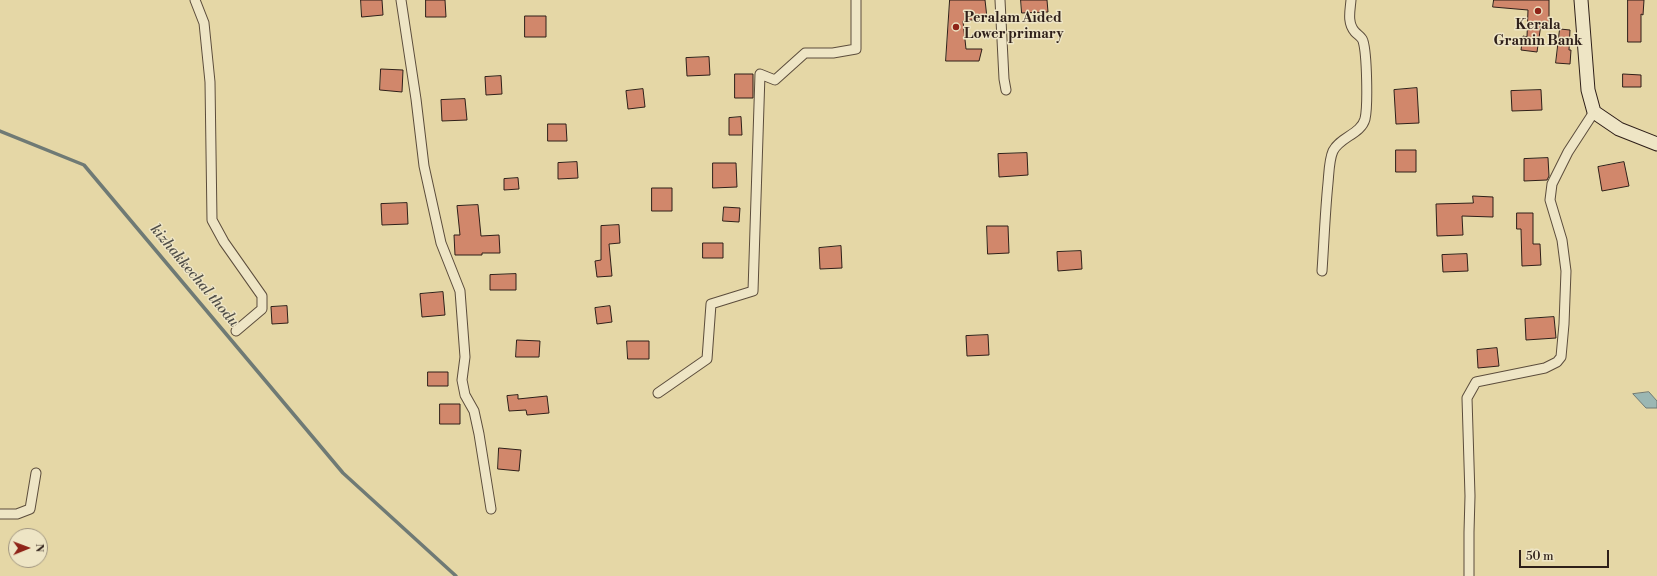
<!DOCTYPE html>
<html>
<head>
<meta charset="utf-8">
<style>
  body { margin:0 }
  #map { position:relative; width:1657px; height:576px; overflow:hidden; background:#e5d7a6; font-family:"Libre Bodoni",serif }
  canvas { display:block }
  .north { position:absolute; left:8px; top:528px; width:40px; height:40px; box-sizing:border-box; background:#eee5c5; border:1px solid #a19680; border-radius:50%; rotate:89deg; font-size:11px; font-weight:700; line-height:16px; text-align:center; color:#2e1f19 }
  .north::after { content:''; display:block; margin:auto; width:14px; height:18px; background:#8f2418; clip-path:polygon(50% 0,100% 100%,50% 72%,0 100%) }
  .scale { position:absolute; left:1519px; top:550px; width:90px; height:18px; box-sizing:border-box; border:2px solid #2e1f19; border-top:0; padding-left:5px; font-size:12px; line-height:14px; white-space:nowrap; color:#2e1f19; -webkit-text-stroke:3px #eee5c5; paint-order:stroke }
</style>
</head>
<body>
<div id="map">
<canvas width="1657" height="576"></canvas>
<div class="north">N</div>
<div class="scale">50 m</div>
</div>
<script>
const context = document.querySelector('canvas').getContext('2d');
context.lineJoin = 'round';
function fill(path, color) {
  context.fillStyle = color;
  context.fill(path, 'evenodd');
}
function stroke(path, color, width, dash) {
  context.strokeStyle = color;
  context.lineWidth = width;
  context.lineCap = dash ? 'butt' : 'round';
  context.setLineDash(dash || []);
  context.stroke(path);
}
function drawText(font, color, halo, rows, align = 'center') {
  context.font = font + ' "Libre Bodoni",serif';
  context.lineWidth = 3;
  context.setLineDash([]);
  context.textBaseline = 'middle';
  context.strokeStyle = halo;
  context.fillStyle = color;
  for (const [text, x, y, turn = 0] of rows) {
    context.save();
    context.translate(x, y);
    context.rotate((+turn || 0) * Math.PI / 180);
    context.textAlign = isNaN(turn) ? turn : align;
    if (halo) context.strokeText(text, 0, 0);
    context.fillText(text, 0, 0);
    context.restore();
  }
}
const water = new Path2D(`
  M 1649,392 L 1657,401 L 1657,408 L 1646,408 L 1633,394 Z`);
fill(water, '#9bb7b3');
stroke(water, '#6f7a75', 1);
stroke(new Path2D(`
  M 0,131 L 84,165 L 343,473 L 456,576`), '#6f7a75', 3.5);
const building = new Path2D(`
  M 361,0 L 382,0 L 383,15 L 362,17 Z
  M 426,0 L 445,0 L 446,17 L 426,17 Z
  M 950,0 L 985,0 L 987,18 L 963,21 L 966,49 L 982,49 L 979,61 L 946,61 Z
  M 1021,0 L 1047,0 L 1048,12 L 1022,13 Z
  M 1494,0 L 1549,0 L 1549,24 L 1541,24 L 1537,52 L 1521,50 L 1523,36 L 1527,37 L 1528,10 L 1493,7 Z
  M 1628,0 L 1644,0 L 1643,15 L 1641,14 L 1641,42 L 1628,42 Z
  M 525,16 L 546,16 L 546,37 L 525,37 Z
  M 1560,29 L 1570,30 L 1569,50 L 1571,50 L 1570,64 L 1556,63 Z
  M 709,57 L 710,75 L 687,76 L 686,58 Z
  M 381,69 L 403,70 L 402,92 L 380,90 Z
  M 735,74 L 753,74 L 753,98 L 735,98 Z
  M 1623,74 L 1641,75 L 1641,87 L 1623,87 Z
  M 501,76 L 502,94 L 486,95 L 485,77 Z
  M 1417,88 L 1419,123 L 1396,124 L 1394,90 Z
  M 643,89 L 645,107 L 628,109 L 626,91 Z
  M 1541,90 L 1542,110 L 1512,111 L 1511,91 Z
  M 465,99 L 467,120 L 442,121 L 441,100 Z
  M 741,117 L 742,135 L 729,135 L 729,118 Z
  M 548,124 L 566,124 L 567,141 L 548,141 Z
  M 1396,150 L 1416,150 L 1416,172 L 1396,172 Z
  M 1027,153 L 1028,175 L 999,177 L 998,154 Z
  M 1548,158 L 1549,176 L 1547,180 L 1524,181 L 1524,159 Z
  M 577,162 L 578,178 L 558,179 L 558,163 Z
  M 1624,162 L 1629,186 L 1602,191 L 1598,167 Z
  M 713,163 L 736,163 L 737,187 L 713,188 Z
  M 518,178 L 519,189 L 504,190 L 504,179 Z
  M 652,188 L 672,188 L 672,211 L 652,211 Z
  M 1473,196 L 1493,197 L 1493,217 L 1462,216 L 1463,235 L 1437,236 L 1436,204 L 1473,203 Z
  M 407,203 L 408,224 L 382,225 L 381,204 Z
  M 478,205 L 481,236 L 499,235 L 500,253 L 482,253 L 482,255 L 455,255 L 454,235 L 460,235 L 457,206 Z
  M 724,207 L 740,208 L 739,222 L 723,221 Z
  M 1517,213 L 1533,213 L 1533,244 L 1540,244 L 1541,265 L 1522,266 L 1521,229 L 1517,229 Z
  M 619,225 L 620,243 L 609,244 L 612,276 L 597,277 L 595,261 L 601,260 L 601,226 Z
  M 987,226 L 1008,226 L 1009,253 L 988,254 Z
  M 703,243 L 723,243 L 723,258 L 703,258 Z
  M 841,246 L 842,268 L 820,269 L 819,248 Z
  M 1081,251 L 1082,269 L 1058,271 L 1057,252 Z
  M 1467,254 L 1468,271 L 1443,272 L 1442,255 Z
  M 516,274 L 516,290 L 490,290 L 490,275 Z
  M 443,292 L 445,315 L 422,317 L 420,294 Z
  M 287,306 L 288,323 L 272,324 L 271,307 Z
  M 610,306 L 612,322 L 597,324 L 595,308 Z
  M 1554,317 L 1556,338 L 1526,340 L 1525,319 Z
  M 988,335 L 989,355 L 967,356 L 966,336 Z
  M 517,340 L 540,341 L 539,357 L 516,357 Z
  M 627,341 L 649,341 L 649,359 L 628,359 Z
  M 1497,348 L 1499,366 L 1478,368 L 1477,350 Z
  M 428,372 L 448,372 L 448,386 L 428,386 Z
  M 518,395 L 518,399 L 547,396 L 549,413 L 527,415 L 526,410 L 509,411 L 507,396 Z
  M 440,404 L 460,404 L 460,424 L 440,424 Z
  M 499,448 L 521,450 L 519,471 L 498,469 Z`);
fill(building, '#d1876b');
stroke(building, '#2e1f19', 1);
const street = new Path2D(`
  M 195,0 L 204,23 L 210,82 L 212,220 L 224,242 L 262,296 L 262,309 L 236,331
  M 401,0 L 416,99 L 424,166 L 441,243 L 460,291 L 465,357 L 462,380 L 465,395 L 474,411 L 479,434 L 491,509
  M 1000,0 L 1004,79 L 1006,90
  M 1322,271 C 1324,242 1325,213 1328,183 C 1329,173 1329,160 1333,151 C 1340,137 1361,134 1365,119 C 1368,106 1367,54 1363,41 C 1362,37 1358,35 1355,32 C 1347,23 1350,11 1351,0
  M 658,393 L 707,359 L 711,304 L 753,291 L 760,74 L 775,80 L 805,53 L 833,53 L 856,49 L 856,0
  M 0,514 L 17,514 L 30,509 L 36,473
  M 1469,576 L 1469,532 L 1470,496 L 1467,398 L 1476,382 L 1545,368 L 1557,362 L 1561,357 L 1564,324 L 1566,271 L 1562,240 L 1550,200 L 1552,184 L 1568,152 L 1594,112`);
const secondary = new Path2D(`
  M 1581,0 L 1588,90 L 1594,112 L 1619,129 L 1657,144`);
stroke(street, '#5c4d3c', 11);
stroke(secondary, '#2e1f19', 15);
stroke(street, '#eee5c5', 9);
stroke(secondary, '#eee5c5', 13);
for (const [x, y, r, color] of [
  [1538,11,4,"#8f2418"],
  [956,27,4,"#8f2418"]
]) {
  const dot = new Path2D();
  dot.arc(x, y, r, 0, 2 * Math.PI);
  context.fillStyle = color;
  context.fill(dot);
  stroke(dot, '#eee5c5', 1.5);
}
drawText('bold 14px', '#2e1f19', '#eee5c5', [
  ["Peralam Aided",964,19],
  ["Lower primary",964,35],
  ["Kerala",1538,26,"center"],
  ["Gramin Bank",1538,42,"center"]
], 'left');
drawText('italic 15px', '#4f4d47', '#eee5c5', [
  ["kizhakkechal thodu",194,276,50]
]);
</script>
</body>
</html>
